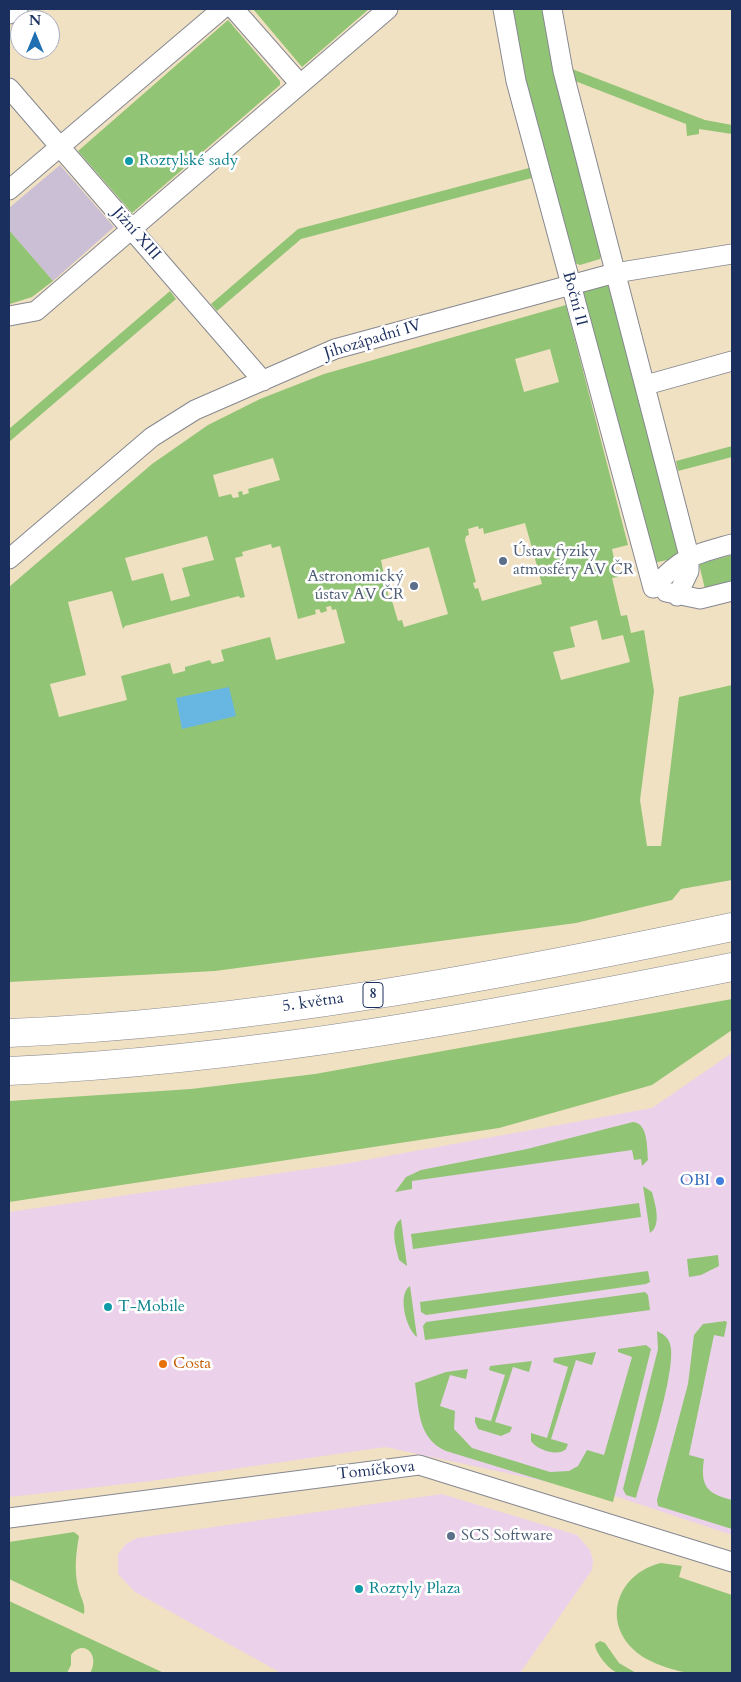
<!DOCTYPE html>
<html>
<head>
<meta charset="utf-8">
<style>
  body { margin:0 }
  #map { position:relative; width:741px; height:1682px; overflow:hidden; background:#f1e1c3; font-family:Cardo,serif }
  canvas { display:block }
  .frame { position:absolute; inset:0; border:10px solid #1b2f5e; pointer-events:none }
  .north { position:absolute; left:10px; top:10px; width:50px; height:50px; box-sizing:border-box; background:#fff; border:1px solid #a4acbf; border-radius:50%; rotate:0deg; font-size:14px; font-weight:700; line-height:20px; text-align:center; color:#1b2f5e }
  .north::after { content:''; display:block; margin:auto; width:18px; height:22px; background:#1f6fb2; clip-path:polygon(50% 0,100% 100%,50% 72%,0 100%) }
</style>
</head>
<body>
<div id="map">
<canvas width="741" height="1682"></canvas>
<div class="frame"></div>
<div class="north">N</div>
</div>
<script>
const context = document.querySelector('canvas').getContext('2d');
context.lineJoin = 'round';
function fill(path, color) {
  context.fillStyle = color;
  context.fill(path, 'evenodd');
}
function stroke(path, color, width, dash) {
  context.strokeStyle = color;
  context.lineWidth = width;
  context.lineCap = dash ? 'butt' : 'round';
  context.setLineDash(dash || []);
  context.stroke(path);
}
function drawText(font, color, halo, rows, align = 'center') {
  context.font = font + ' Cardo,serif';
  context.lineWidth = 5;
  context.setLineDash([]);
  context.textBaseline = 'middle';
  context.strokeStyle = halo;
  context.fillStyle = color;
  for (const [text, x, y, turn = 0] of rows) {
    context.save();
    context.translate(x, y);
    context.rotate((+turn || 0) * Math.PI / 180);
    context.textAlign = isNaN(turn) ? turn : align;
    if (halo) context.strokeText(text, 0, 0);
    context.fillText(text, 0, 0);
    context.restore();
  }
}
fill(new Path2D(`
  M 732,1053 L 732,1535 L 618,1497 L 385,1447 L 151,1481 L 9,1497 L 9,1212 L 343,1164 L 652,1108 Z
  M 442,1494 L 577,1535 L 590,1550 L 593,1560 L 592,1570 L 520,1673 L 281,1673 L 135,1592 L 118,1574 L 118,1554 L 126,1544 L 137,1538 Z`), '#ecd1ea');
fill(new Path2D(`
  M 60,165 L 114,227 L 53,281 L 9,230 L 9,208 Z`), '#cbbfd5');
fill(new Path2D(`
  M 253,9 L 369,9 L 302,67 Z
  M 510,9 L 545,9 L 602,253 L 600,259 L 580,265 L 575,263 L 524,81 Z
  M 228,20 L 280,81 L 280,85 L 132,213 L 78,151 Z
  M 572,69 L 705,120 L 732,125 L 732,134 L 699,129 L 699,134 L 687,136 L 686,124 L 575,81 Z
  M 529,168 L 532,178 L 301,239 L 217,311 L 211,304 L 298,229 Z
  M 9,230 L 53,281 L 32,297 L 10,304 Z
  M 608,284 L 613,289 L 681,552 L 677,558 L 653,563 L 580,296 L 584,290 Z
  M 170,291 L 176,299 L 9,442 L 9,429 Z
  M 566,305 L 628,545 L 612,549 L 618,577 L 612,578 L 621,616 L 627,615 L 631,633 L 644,630 L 654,691 L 640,800 L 647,846 L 661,846 L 679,697 L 732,685 L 732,880 L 681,889 L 672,900 L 576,923 L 215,971 L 9,982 L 9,587 L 152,464 L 208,425 L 260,399 L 324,374 ZM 550,349 L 559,382 L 524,392 L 515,359 ZM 273,458 L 280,480 L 248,489 L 249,493 L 243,495 L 242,491 L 238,492 L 239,497 L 233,498 L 231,494 L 219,497 L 213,475 ZM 525,523 L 542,584 L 482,601 L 478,588 L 475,589 L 473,583 L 476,582 L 465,540 L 466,536 L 469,535 L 468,529 L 478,526 L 479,529 L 483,528 L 484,534 ZM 207,536 L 214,560 L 182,568 L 190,596 L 171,601 L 163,573 L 132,581 L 125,558 ZM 271,544 L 272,548 L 280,546 L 298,619 L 316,614 L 315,610 L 319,609 L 321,613 L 327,611 L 326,607 L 331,606 L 332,610 L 336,609 L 345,643 L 276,660 L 270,637 L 221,650 L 224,661 L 212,664 L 210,660 L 185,667 L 185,671 L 173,674 L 170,663 L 121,676 L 127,700 L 59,717 L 50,684 L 86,675 L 68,602 L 112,591 L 123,629 L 125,626 L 239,596 L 240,598 L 245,597 L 235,558 L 243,556 L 242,552 ZM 429,547 L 448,614 L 404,627 L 402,620 L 398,621 L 392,601 L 389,600 L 381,560 ZM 597,620 L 602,640 L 623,635 L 630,662 L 561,680 L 553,652 L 575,647 L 570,627 Z
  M 732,446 L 732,457 L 678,471 L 676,461 Z
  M 732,555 L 732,582 L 705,589 L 699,564 Z
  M 732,999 L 732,1030 L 652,1085 L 499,1128 L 9,1202 L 9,1101 L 191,1089 L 315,1074 Z
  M 633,1122 C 648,1123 647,1147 648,1160 L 642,1166 L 641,1159 L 634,1160 L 632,1150 L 412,1181 L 412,1189 L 395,1192 L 406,1177 L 421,1170 L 527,1149 Z
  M 643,1186 L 652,1192 C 655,1204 662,1225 650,1233 Z
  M 639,1203 L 641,1217 L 413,1249 L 411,1234 Z
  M 401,1219 L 407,1266 L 399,1260 C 396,1247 389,1227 401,1219 Z
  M 718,1255 L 719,1266 L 701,1275 L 689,1277 L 687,1259 Z
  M 648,1271 L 650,1282 L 646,1284 L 426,1315 L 421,1312 L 420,1302 Z
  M 410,1286 L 417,1337 C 406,1329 397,1294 410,1286 Z
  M 645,1292 L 648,1295 L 650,1310 L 425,1340 L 423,1326 L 426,1322 Z
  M 725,1321 L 727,1322 L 724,1337 L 714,1335 L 689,1455 L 704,1459 C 700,1486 707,1494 732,1500 L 732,1529 L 658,1506 L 657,1500 L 688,1384 L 694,1335 L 703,1324 Z
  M 657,1331 C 663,1334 668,1337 670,1344 C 678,1368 644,1469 636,1498 L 626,1495 L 623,1489 L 658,1349 Z
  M 646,1345 L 651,1349 L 613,1502 L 446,1451 C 418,1439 419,1410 415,1383 L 446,1372 L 468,1369 L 466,1379 L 450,1375 L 440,1406 L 455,1411 L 454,1429 L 472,1448 L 550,1472 L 569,1471 L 578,1466 L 587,1450 L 604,1455 L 632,1357 L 618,1352 L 618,1349 Z
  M 596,1352 L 592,1365 L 576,1360 L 551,1439 L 568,1444 L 566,1449 C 558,1457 537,1450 531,1441 L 531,1433 L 547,1438 L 568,1367 L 553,1362 L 554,1358 Z
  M 532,1361 L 529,1372 L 513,1367 L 495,1422 L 512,1427 L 510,1432 L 501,1436 L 478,1429 L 475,1422 L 475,1417 L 491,1421 L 505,1375 L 489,1370 L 490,1366 Z
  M 74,1532 L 79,1536 C 76,1554 74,1569 78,1587 C 80,1597 86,1604 84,1614 L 9,1579 L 9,1542 Z
  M 661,1563 L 682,1566 L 679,1577 L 732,1595 L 732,1673 C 719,1673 704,1675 690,1673 C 674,1671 646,1662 634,1650 C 601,1619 619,1573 661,1563 Z
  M 9,1601 L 164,1673 L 90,1673 C 101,1655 83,1638 71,1655 L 71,1665 L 67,1673 L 9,1673 Z
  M 600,1641 L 605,1643 L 619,1663 L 636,1673 C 631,1673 623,1675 618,1673 C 609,1670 595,1653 595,1644 Z`), '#91c475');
fill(new Path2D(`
  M 229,687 L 236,716 L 182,729 L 176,698 Z`), '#67b7e2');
const street = new Path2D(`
  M 234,9 L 300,84
  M 503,9 L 516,81 L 653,588
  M 552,9 L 563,71 L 689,556 L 689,571 L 677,596
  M 9,14 L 18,9
  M 9,88 L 263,381
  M 9,190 L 222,9
  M 9,316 L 36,311 L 388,9
  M 646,385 L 732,361
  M 9,559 L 152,437 L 195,410 L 335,349 L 615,273 L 732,254
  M 653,588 C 682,556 693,555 732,544
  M 666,592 L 700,599 L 732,591
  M 9,1518 L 419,1465 L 732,1562`);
const highway = new Path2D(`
  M 9,1033 C 253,1023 494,977 732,927
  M 9,1071 C 253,1060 493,1015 732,967`);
stroke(street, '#868890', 21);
stroke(highway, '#868890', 29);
stroke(street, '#fff', 19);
stroke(highway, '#fff', 28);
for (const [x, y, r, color] of [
  [129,161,5,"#0f9aa8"],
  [503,561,5,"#5c6f8a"],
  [414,586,5,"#5c6f8a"],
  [720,1181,5,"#3f7fe0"],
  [108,1307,5,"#0f9aa8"],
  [163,1364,5,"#e8710a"],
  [451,1536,5,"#5c6f8a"],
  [359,1589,5,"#0f9aa8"]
]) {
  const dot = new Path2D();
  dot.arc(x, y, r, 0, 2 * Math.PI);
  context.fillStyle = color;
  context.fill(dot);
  stroke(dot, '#fff', 2);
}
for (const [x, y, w] of [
  [373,995,20]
]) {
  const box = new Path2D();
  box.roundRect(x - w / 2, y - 12.5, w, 25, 4);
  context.fillStyle = '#fff';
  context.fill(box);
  stroke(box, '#1b2f5e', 1);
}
drawText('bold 15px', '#1b2f5e', null, [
  ["8",373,995]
]);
drawText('16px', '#0d838f', '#fff', [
  ["Roztylské sady",139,161],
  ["T-Mobile",118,1307],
  ["Roztyly Plaza",369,1589]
], 'left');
drawText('16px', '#1b2f5e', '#fff', [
  ["Jižní XIII",136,234,49],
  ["Boční II",574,299,75],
  ["Jihozápadní IV",373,340,-17],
  ["5. května",313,1003,-8],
  ["Tomíčkova",376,1471,-6]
]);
drawText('16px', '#4e5e75', '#fff', [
  ["Ústav fyziky",513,552],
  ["atmosféry AV ČR",513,570],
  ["Astronomický",404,577,"right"],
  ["ústav AV ČR",404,595,"right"],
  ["SCS Software",461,1536]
], 'left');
drawText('16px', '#366cbe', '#fff', [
  ["OBI",710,1181]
], 'right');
drawText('16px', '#c56008', '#fff', [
  ["Costa",173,1364]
], 'left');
</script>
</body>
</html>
